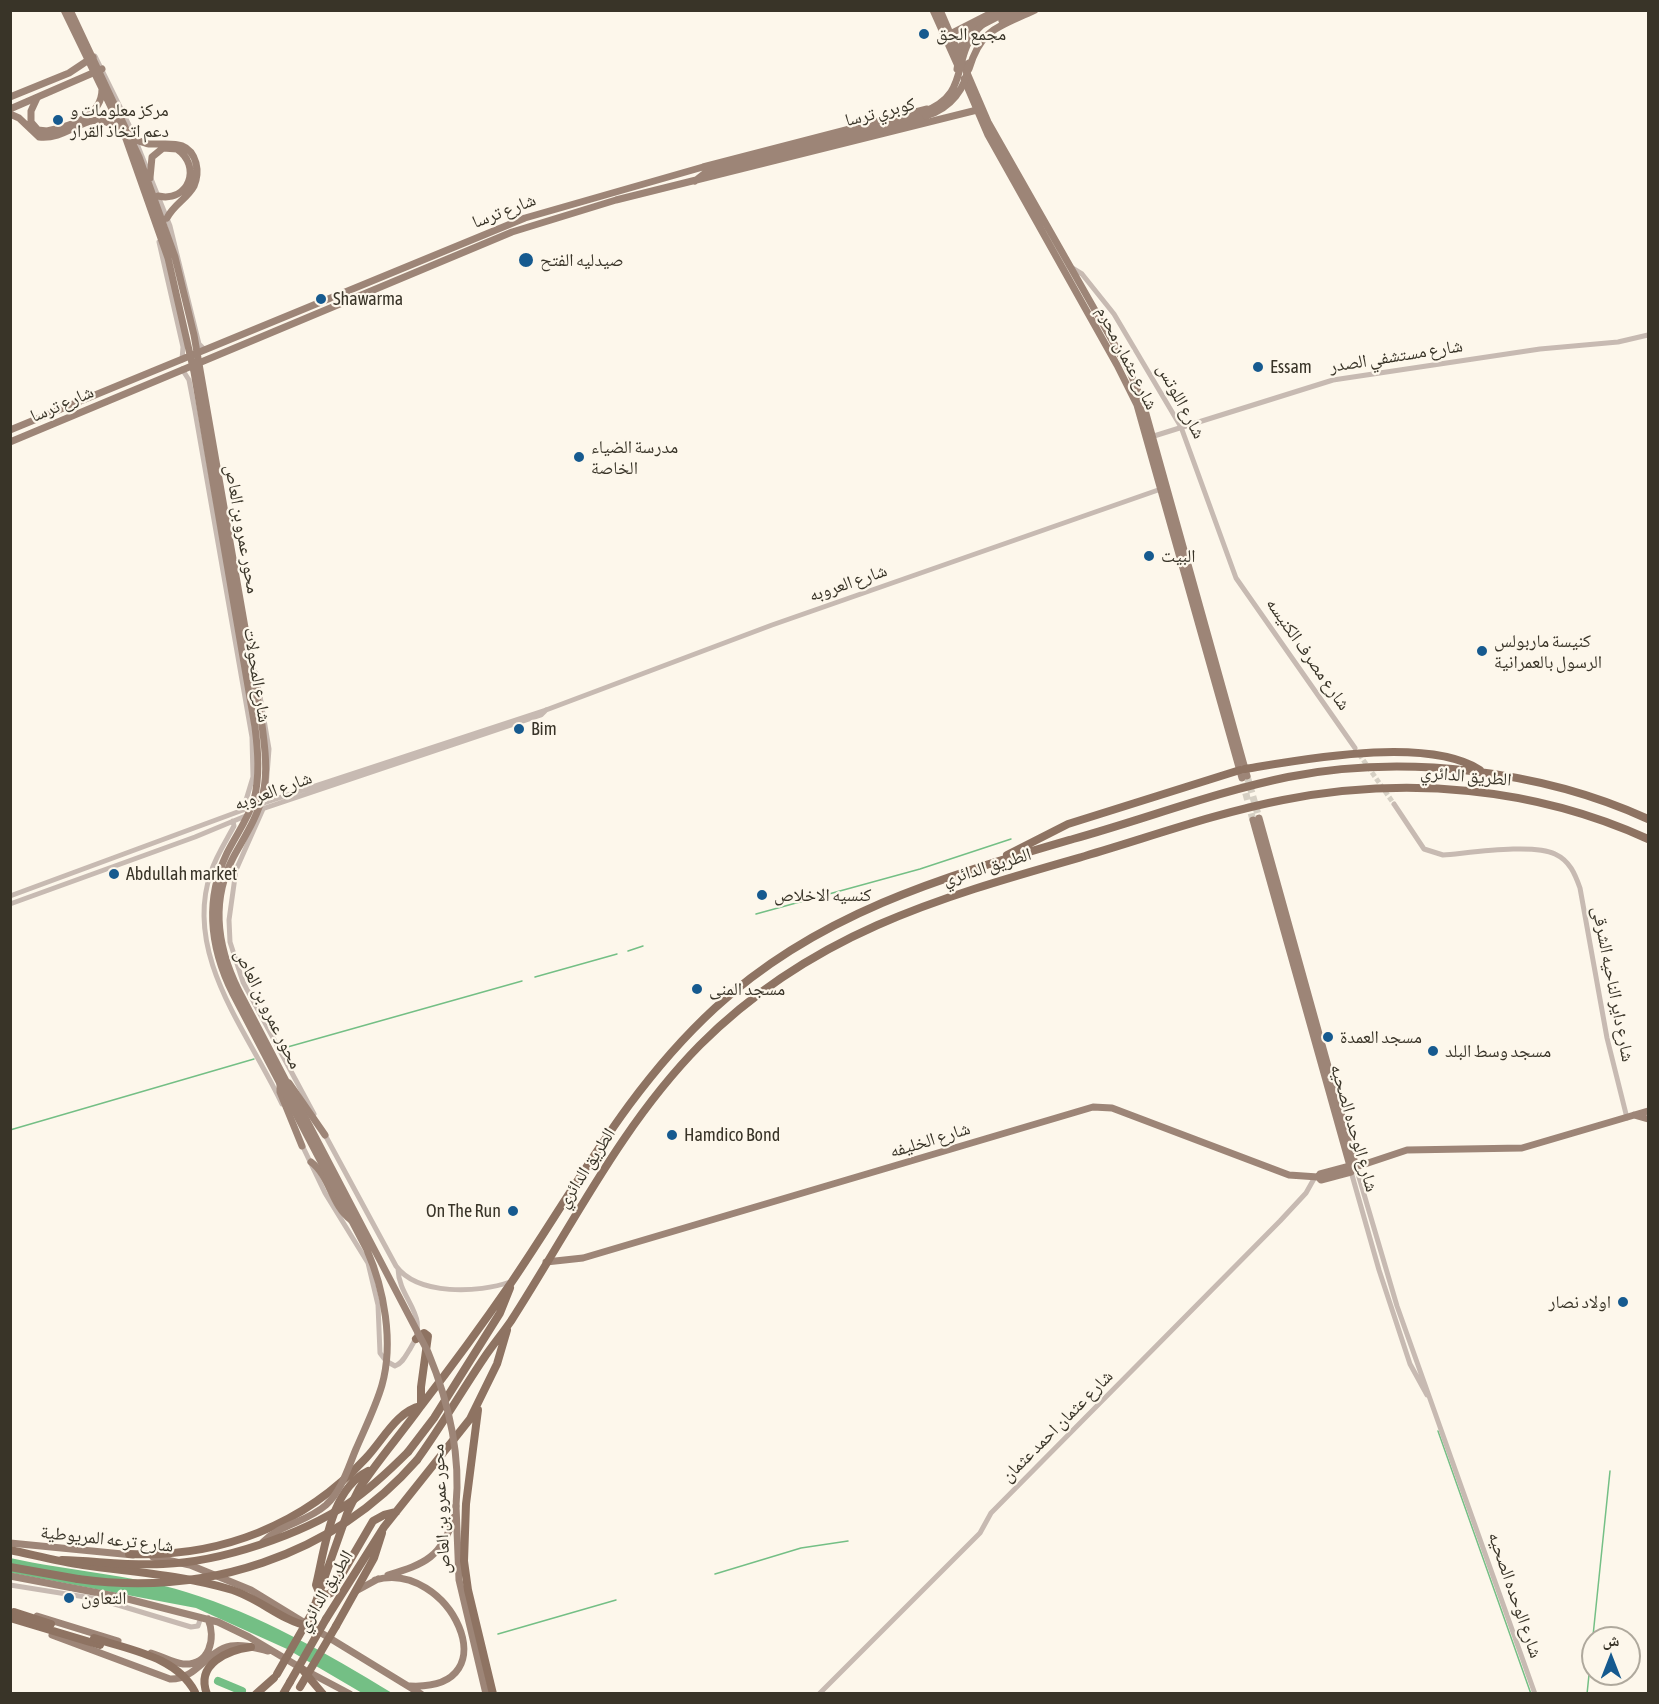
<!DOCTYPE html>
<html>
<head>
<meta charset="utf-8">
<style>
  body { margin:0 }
  #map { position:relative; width:1659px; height:1704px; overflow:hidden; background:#fdf7eb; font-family:"Asap Condensed","Noto Naskh Arabic",sans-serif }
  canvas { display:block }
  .frame { position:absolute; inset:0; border:12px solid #393428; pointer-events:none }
  .north { position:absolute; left:1581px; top:1626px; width:60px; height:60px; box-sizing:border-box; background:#fdf7eb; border:2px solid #afa99d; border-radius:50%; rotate:0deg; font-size:16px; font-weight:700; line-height:24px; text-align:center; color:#393428 }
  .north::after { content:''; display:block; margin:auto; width:21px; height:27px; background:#165a8f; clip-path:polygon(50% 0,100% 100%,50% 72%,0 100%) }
</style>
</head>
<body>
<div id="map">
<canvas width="1659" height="1704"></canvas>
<div class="frame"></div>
<div class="north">ش</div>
</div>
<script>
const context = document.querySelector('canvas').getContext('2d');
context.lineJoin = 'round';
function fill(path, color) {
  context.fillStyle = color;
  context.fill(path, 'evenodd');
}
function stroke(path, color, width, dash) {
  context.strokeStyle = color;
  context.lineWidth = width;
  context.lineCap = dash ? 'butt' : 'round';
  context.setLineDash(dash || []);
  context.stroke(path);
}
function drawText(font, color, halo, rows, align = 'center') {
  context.font = font + ' "Asap Condensed","Noto Naskh Arabic",sans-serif';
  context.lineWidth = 4.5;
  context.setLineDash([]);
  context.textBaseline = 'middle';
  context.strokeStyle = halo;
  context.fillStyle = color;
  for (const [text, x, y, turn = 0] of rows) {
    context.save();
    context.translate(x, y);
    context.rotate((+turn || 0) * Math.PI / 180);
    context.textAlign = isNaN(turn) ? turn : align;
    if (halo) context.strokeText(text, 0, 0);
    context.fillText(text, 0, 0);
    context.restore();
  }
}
fill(new Path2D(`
  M 10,1558 C 69,1571 129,1574 186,1592 C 261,1615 326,1653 392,1693 L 362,1693 L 287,1649 L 196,1608 L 11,1573 Z`), '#74bf85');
stroke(new Path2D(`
  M 756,914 L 920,869 L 1011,839
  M 628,951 L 643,946
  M 535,977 L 617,954
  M 284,1048 L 522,981
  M 10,1130 L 254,1059
  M 1438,1431 L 1531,1694
  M 715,1574 L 801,1548 L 848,1541
  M 498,1634 L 616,1600
  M 1587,1694 L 1610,1471`), '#74bf85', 1.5);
stroke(new Path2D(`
  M 218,1681 L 242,1691`), '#74bf85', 8);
stroke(new Path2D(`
  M 1359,754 L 1394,804`), '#d6d0c4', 5, [5, 2.5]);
stroke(new Path2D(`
  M 1247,776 L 1259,818
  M 1243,783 L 1253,820`), '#d6d0c4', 7, [7, 3.5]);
stroke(new Path2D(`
  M 95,56 L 131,129 L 170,226 L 199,344 L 205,350
  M 159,242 L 183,347 L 182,360
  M 1069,266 L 1082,274 L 1114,314 L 1181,427 L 1236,578 L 1355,748
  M 182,369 L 189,380 L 195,411 L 252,737 L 253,777 L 243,810
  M 1154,436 L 1333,380 L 1540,349 L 1618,342 L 1648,335
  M 256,673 L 269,749 L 265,801
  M 260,804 L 546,710 L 772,625 L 1161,489
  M 1394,804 L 1424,849 L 1443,855 C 1469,853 1533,843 1555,854 C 1570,861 1575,874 1580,888 L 1607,1038 L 1627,1118
  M 262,809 L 541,715 L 546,710
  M 263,809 L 236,870 L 229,920 L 230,942 L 243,982 L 314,1114
  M 233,821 L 234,826 C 226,841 216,856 211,872 C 182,955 249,1033 282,1104
  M 10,896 L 251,807
  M 10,904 L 195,837 L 248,815
  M 324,1133 L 396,1266 C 418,1296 479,1293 510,1282
  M 302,1145 L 325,1193 L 368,1263 L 378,1305 L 380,1353 L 386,1361 L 395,1366 C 403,1363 406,1355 410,1349 C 432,1315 399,1301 398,1269
  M 1356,1167 L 1397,1306 L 1535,1694
  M 1350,1168 L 1379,1270 L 1410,1364 L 1427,1395
  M 10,1585 L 98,1599 L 191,1627 L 198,1626 L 201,1617
  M 819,1694 L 980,1533 L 991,1513 L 1280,1221 L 1306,1193 L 1315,1177`), '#c7bab2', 5);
stroke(new Path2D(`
  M 933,10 L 958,66
  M 940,10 L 988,122 L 1129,370 L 1143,403 L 1247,776
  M 1002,21 L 1023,10
  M 982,25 L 1011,10
  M 948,35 L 997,10
  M 957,69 L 961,46 L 976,22
  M 969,69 C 981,28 999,27 1035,10
  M 964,79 L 988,135 L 1117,365 L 1137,405 L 1242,778
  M 10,97 L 69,73 L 93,57
  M 10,109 L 102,69
  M 695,181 L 709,170 L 926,116
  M 10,430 L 525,218 L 703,167 L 927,109
  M 10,442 L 512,232 L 616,200 L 977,110
  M 1259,818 L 1356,1167 L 1407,1150 L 1522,1148 L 1648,1111
  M 1253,820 L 1350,1166 L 1320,1174 L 1318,1177
  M 289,1083 L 325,1135
  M 280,1084 L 280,1092 L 302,1146
  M 1634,1115 L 1648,1119
  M 311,1162 C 330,1176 331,1205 351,1220
  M 546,1262 L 583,1258 L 1093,1107 L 1112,1108 L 1289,1175 L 1318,1177 L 1321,1180 L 1351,1172
  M 456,1506 L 459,1580 L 486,1694
  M 10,1543 L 133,1555
  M 153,1557 L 190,1565 L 251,1590 L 421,1694
  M 388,1575 C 425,1564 442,1557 454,1517
  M 10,1576 L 120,1597 L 218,1622 L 249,1637 L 301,1668 L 350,1694
  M 375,1580 C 448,1558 514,1691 410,1686
  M 356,1591 L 378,1579
  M 37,1616 L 118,1641
  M 52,1635 L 170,1679 C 196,1680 206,1651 231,1646 C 243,1644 256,1648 268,1651
  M 151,1653 C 161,1656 173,1663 183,1664 C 210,1666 216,1638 208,1619`), '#9d8577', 7);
stroke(new Path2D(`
  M 1245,769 C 1306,759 1427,736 1480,770
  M 1007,855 L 1068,824 L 1240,770
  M 478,1410 L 466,1504 L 464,1561 L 468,1590 L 493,1694
  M 408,1452 L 434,1418 L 500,1313 L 510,1288
  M 417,1460 C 441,1427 461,1392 484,1358 C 492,1346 502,1334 511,1321 C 571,1228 621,1125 700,1045 C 812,933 938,898 1085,856 C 1150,837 1216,813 1283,800 C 1406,776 1534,787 1648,839
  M 368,1471 C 330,1490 325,1549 316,1585 L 319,1592 L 326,1595 L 331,1593 L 373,1521 L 384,1515 L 396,1512
  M 10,1550 C 34,1555 59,1562 83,1565 C 132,1572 181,1575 229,1589 C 258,1597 280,1620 308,1626
  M 129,1554 C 220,1558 304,1525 366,1458 C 383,1440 397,1411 421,1406 L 421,1387 L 428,1336 L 424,1333 L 416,1339
  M 10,1567 L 78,1579
  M 14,1612 L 51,1624
  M 312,1613 L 348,1511 L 359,1489 C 378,1460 401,1434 421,1406 C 452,1366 482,1325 511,1283 C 577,1186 627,1089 715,1008 C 818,913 943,877 1073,839 C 1145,819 1215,792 1288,777 C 1404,754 1541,770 1648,819
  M 10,1618 L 100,1645
  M 326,1619 L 384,1527 L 470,1419 L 497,1364 L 507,1330
  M 336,1626 L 374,1558 L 382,1533
  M 301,1668 L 323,1694
  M 207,1694 C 195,1664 228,1650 251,1647
  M 256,1694 L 274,1678
  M 283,1694 L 290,1682`), '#8e7362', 8);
stroke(new Path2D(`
  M 64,10 L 125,136 L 168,258 L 194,372 L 255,727 C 258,751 260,775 254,800 C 248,819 236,835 227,853 C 204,901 210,948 233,994 L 367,1250 C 384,1289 394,1342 382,1385 C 376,1406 365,1428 356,1449 C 348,1468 342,1490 326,1505 C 307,1522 281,1524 263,1542
  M 70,10 L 139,157 L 175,257 L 194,335 L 262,725 C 265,748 268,771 263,794 C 258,816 245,836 234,856 C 210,901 217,947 239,991 L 428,1352 C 448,1400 461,1453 456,1506
  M 37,98 L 31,111 L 31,122 L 38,130 L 47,131 C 71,126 102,117 102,89
  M 923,112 C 974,93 948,56 982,25
  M 10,114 L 19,118 L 39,137 C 72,141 91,101 121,132
  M 926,116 C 951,108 966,89 969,63
  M 131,138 C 137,140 143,143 149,144 C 168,145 189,138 196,163 C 198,171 197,179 194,186 C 187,199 174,204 167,218
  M 150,178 L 152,157 L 163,148 L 177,149 C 202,166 189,203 158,196`), '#9d8577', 7);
stroke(new Path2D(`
  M 62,1560 C 96,1561 130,1566 163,1564 C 221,1562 301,1535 349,1503 C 371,1488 390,1470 408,1452
  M 78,1579 C 204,1597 332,1557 417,1460
  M 94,1638 C 129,1650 176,1656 195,1692
  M 277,1674 L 312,1613
  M 290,1682 L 326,1619
  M 300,1687 L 336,1626`), '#8e7362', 8);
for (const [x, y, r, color] of [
  [924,34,6,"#165a8f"],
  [58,120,6,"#165a8f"],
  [526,260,8,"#165a8f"],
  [321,299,6,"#165a8f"],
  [1258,367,6,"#165a8f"],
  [579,457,6,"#165a8f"],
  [1149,556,6,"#165a8f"],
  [1482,651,6,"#165a8f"],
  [519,729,6,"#165a8f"],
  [114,874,6,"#165a8f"],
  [762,895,6,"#165a8f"],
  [697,989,6,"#165a8f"],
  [1328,1037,6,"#165a8f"],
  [1433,1051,6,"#165a8f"],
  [672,1135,6,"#165a8f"],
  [513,1211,6,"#165a8f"],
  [1623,1302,6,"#165a8f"],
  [69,1598,6,"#165a8f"]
]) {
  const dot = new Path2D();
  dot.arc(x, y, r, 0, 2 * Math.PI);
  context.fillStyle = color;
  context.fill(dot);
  stroke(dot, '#fdf7eb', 2);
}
drawText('18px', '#393428', '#fdf7eb', [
  ["مجمع الحق",936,34],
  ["مركز معلومات و",70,110],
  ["دعم اتخاذ القرار",70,131],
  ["صيدليه الفتح",540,260],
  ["Shawarma",333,299],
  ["Essam",1270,367],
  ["مدرسة الضياء",591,447],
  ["الخاصة",591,468],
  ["البيت",1161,556],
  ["كنيسة ماربولس",1494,641],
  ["الرسول بالعمرانية",1494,662],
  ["Bim",531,729],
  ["Abdullah market",126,874],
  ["كنسيه الاخلاص",774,895],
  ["مسجد المنى",709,989],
  ["مسجد العمدة",1340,1037],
  ["مسجد وسط البلد",1445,1051],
  ["Hamdico Bond",684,1135],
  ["On The Run",501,1211,"right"],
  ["اولاد نصار",1611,1302,"right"],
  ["التعاون",81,1598]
], 'left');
drawText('18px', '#393428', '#fdf7eb', [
  ["كوبري ترسا",880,112,-14],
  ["شارع ترسا",504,211,-21],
  ["شارع مستشفي الصدر",1396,356,-9],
  ["شارع عثمان محرم",1127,358,63],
  ["شارع اللوتس",1181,401,62],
  ["شارع ترسا",62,404,-23],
  ["محور عمرو بن العاص",242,529,80],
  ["شارع العروبه",848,583,-19],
  ["شارع مصرف الكنيسه",1308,654,55],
  ["شارع المحولات",257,675,81],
  ["الطريق الدائري",1466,776,5],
  ["شارع العروبه",273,791,-20],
  ["الطريق الدائري",987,867,-17],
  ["شارع داير الناحيه الشرقى",1613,984,79],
  ["محور عمرو بن العاص",268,1009,64],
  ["شارع الوحده الصحيه",1354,1128,74],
  ["شارع الخليفه",930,1140,-17],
  ["الطريق الدائري",586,1168,-57],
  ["شارع عثمان احمد عثمان",1057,1426,-45],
  ["محور عمرو بن العاص",441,1509,-93],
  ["شارع ترعه المريوطية",107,1539,6],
  ["الطريق الدائري",325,1591,-59],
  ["شارع الوحده الصحيه",1515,1595,71]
]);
</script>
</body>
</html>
